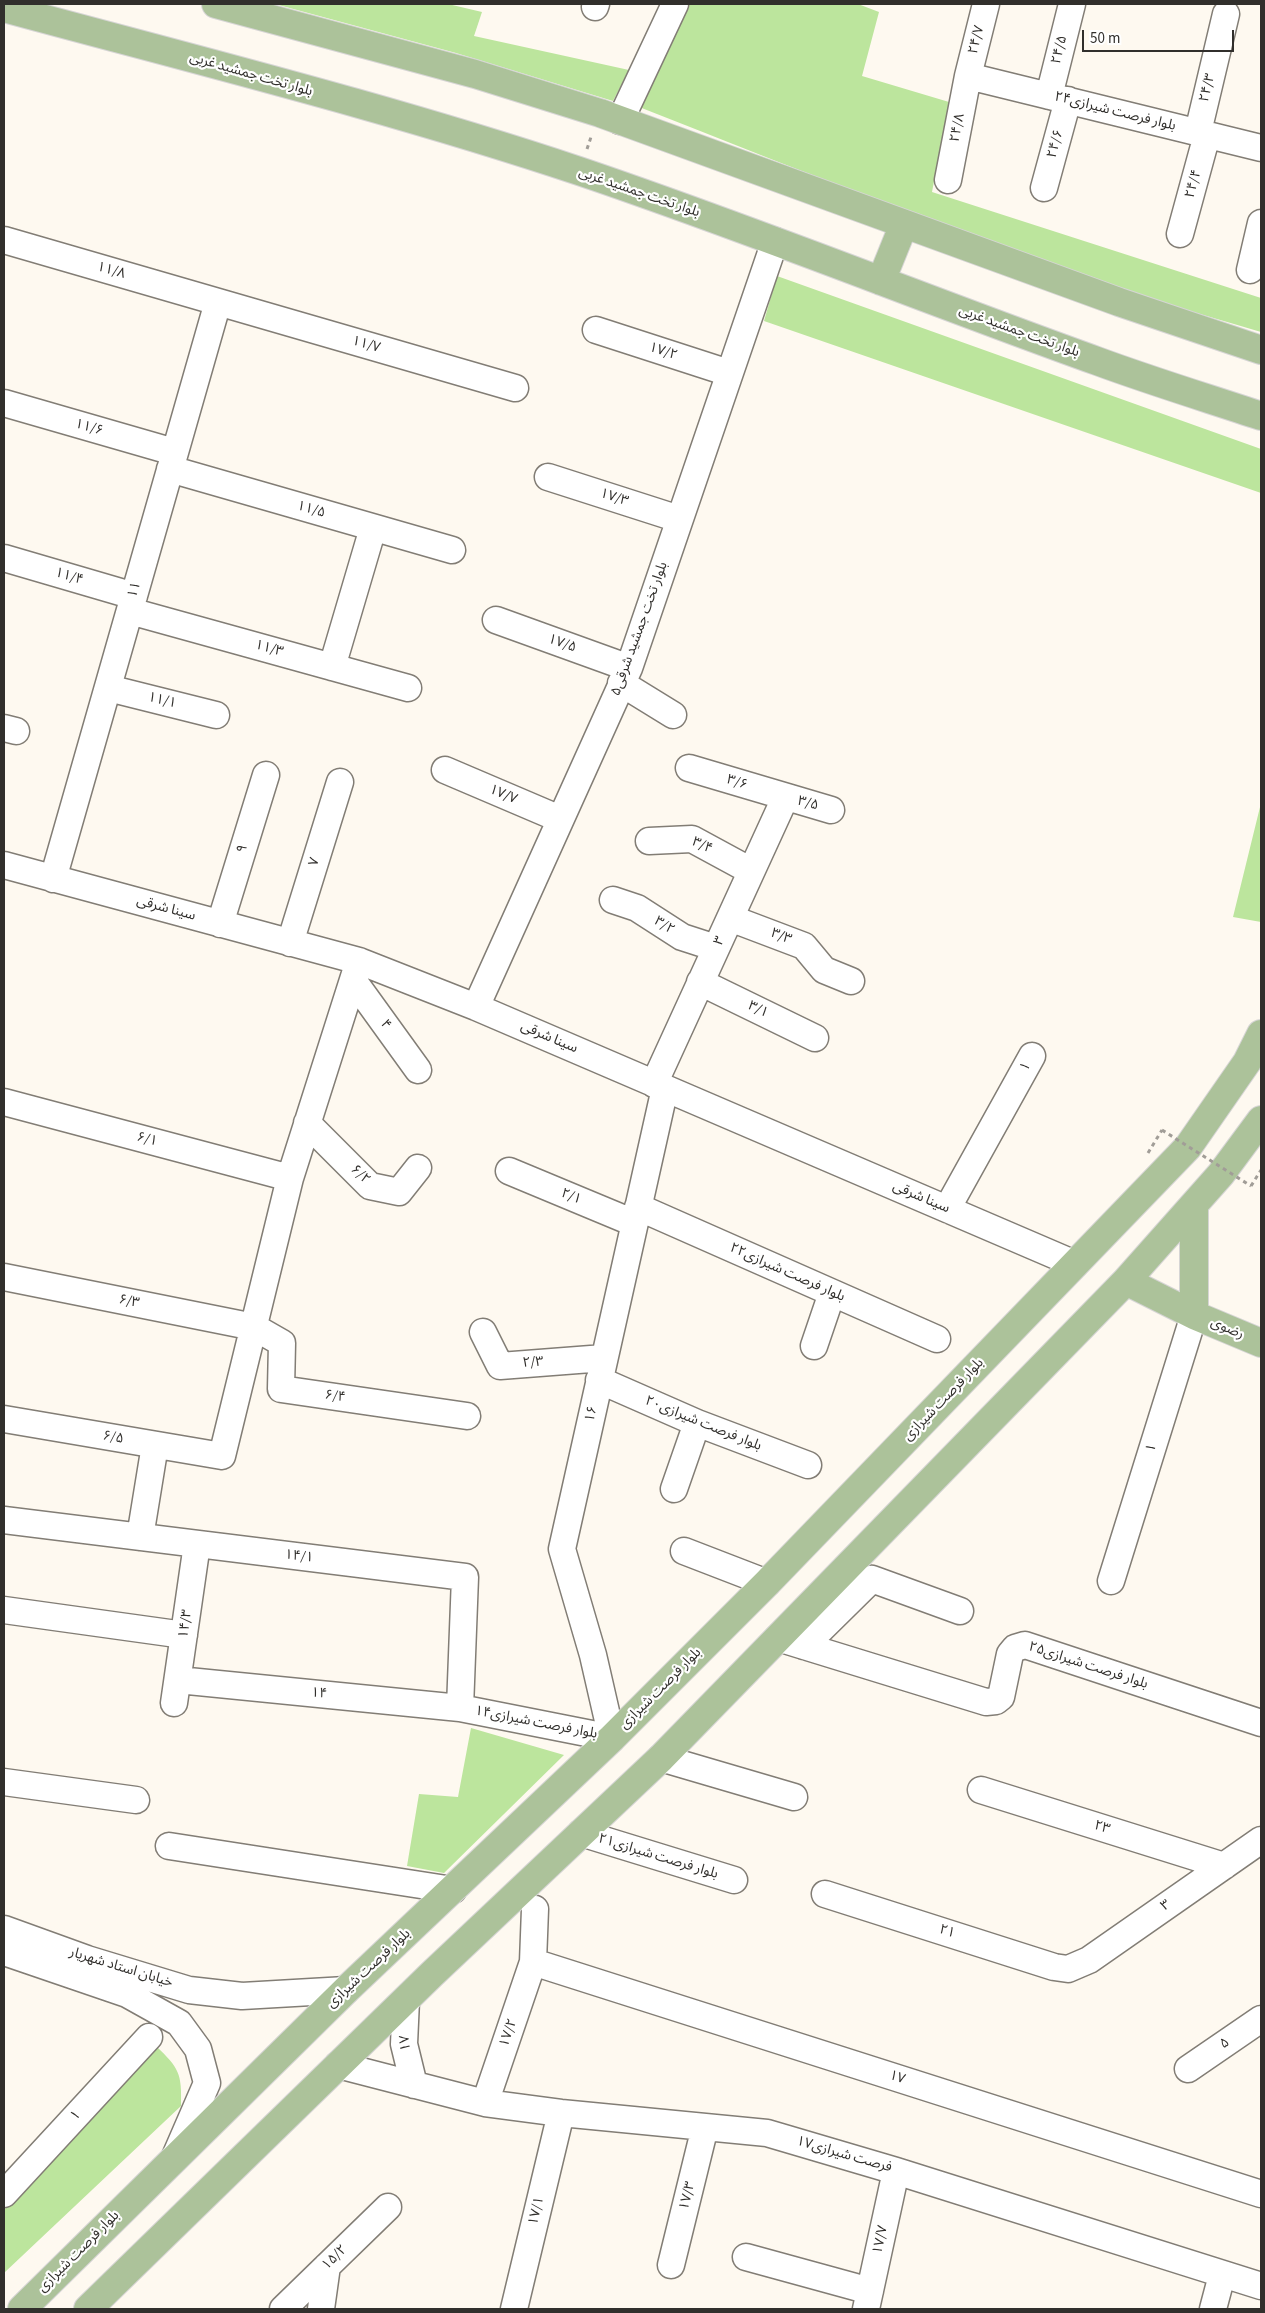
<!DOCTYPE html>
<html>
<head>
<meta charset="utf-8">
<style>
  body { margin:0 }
  #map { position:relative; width:1265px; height:2313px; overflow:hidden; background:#fef9f0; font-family:"Source Sans 3",sans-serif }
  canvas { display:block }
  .frame { position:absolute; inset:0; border:5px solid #312f2c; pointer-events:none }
  .scale { position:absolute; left:1082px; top:30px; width:152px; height:22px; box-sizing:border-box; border:2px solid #312f2c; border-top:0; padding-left:6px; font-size:15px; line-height:18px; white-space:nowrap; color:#312f2c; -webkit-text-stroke:4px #fff; paint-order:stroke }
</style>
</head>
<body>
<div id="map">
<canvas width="1265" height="2313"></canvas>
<div class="frame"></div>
<div class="scale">50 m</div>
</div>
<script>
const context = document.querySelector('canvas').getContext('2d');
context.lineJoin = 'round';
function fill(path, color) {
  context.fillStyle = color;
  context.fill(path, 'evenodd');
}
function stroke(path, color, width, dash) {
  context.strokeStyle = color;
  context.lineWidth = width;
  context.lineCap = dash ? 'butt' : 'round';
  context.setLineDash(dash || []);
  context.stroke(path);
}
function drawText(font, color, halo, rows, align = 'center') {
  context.font = font + ' "Source Sans 3","Noto Sans Arabic",sans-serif';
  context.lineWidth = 4.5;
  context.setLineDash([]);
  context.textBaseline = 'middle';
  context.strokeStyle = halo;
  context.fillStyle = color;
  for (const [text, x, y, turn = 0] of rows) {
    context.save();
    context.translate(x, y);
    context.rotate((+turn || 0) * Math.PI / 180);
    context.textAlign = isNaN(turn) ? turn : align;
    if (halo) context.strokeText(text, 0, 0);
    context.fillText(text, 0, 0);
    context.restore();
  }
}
fill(new Path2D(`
  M 275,4 L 448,4 L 482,12 L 474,36 L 629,70 L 613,101 L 456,53 Z
  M 685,4 L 858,4 L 879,12 L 862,76 L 949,102 L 932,192 L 1261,298 L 1261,332 C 1222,320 1181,309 1142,296 C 970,239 802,171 634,105 Z
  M 777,276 L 1261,449 L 1261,493 L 764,321 Z
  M 1261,803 L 1261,922 L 1233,917 Z
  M 471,1728 L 564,1755 L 444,1873 L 407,1866 L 419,1794 L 458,1797 Z
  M 156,2046 C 179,2068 182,2073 181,2106 L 4,2273 L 4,2210 Z`), '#bce59d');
const minor = new Path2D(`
  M 595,7 L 596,4
  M 968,76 L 1261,148
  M 1049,96 L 1072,4
  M 620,121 L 675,4
  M 1198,132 L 1226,14
  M 948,180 L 968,76 L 986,4
  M 1044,188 L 1068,100
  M 1180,234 L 1207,135
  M 4,240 L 515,388
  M 1250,270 L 1261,223
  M 596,330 L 729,373
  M 4,403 L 174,452
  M 170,469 L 452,550
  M 548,477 L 679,519
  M 4,558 L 134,596
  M 130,611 L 408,688
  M 496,620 L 629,668
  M 332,667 L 373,528
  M 621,683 L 673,715
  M 108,688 L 216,715
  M 4,728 L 16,731
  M 689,768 L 831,810
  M 445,770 L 560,819
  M 649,841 L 692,839 L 751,871
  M 4,865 L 359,961 L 476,1007 L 1075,1264
  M 53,879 L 218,302
  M 613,900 L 637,908 L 682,937 L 716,948
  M 730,918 L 804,946 L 824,970 L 851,981
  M 220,924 L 266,775
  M 290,943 L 340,782
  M 353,980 L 418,1070
  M 700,982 L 815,1038
  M 476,1007 L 629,668 L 775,241
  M 654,1084 L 785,798
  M 4,1102 L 290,1178
  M 307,1123 L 370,1186 L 399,1192 L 418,1168
  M 509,1171 L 634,1223
  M 638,1207 L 937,1339
  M 947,1209 L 1032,1056
  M 4,1277 L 254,1327 L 282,1343 L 281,1389 L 467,1416
  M 483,1332 L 500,1366 L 604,1358
  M 814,1346 L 832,1293
  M 599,1380 L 697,1423 L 808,1465
  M 4,1419 L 222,1456 L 290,1178 L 359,961
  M 674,1489 L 697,1423
  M 4,1520 L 465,1577 L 460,1708
  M 140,1537 L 155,1445
  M 684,1551 L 767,1583
  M 1111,1581 L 1194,1315
  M 4,1610 L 184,1635
  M 778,1638 L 986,1702 L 996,1701 L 1001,1697 L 1010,1654 L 1015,1648 L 1025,1645 L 1261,1723
  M 804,1646 L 872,1579 L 960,1611
  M 178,1680 L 460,1708 L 612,1738 L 593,1655 L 562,1549 L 665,1088
  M 174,1703 L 197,1544
  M 661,1758 L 794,1797
  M 4,1782 L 136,1800
  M 981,1790 L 1224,1866
  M 581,1833 L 734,1880
  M 169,1846 L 453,1890
  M 825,1894 L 1054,1967 L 1068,1969 L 1089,1960 L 1261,1840
  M 4,1929 L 87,1959 L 189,1990 L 242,1996 L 346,1990
  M 4,1952 L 127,1994 L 179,2023 L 198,2049 L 207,2083 L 174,2159
  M 533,1962 L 1261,2194
  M 406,2000 L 404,2044 L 414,2085
  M 338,2065 L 485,2103 L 561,2113 L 767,2133 L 896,2171 L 1261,2286
  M 1188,2069 L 1261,2019
  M 485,2103 L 533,1962 L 535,1909
  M 4,2194 L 149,2037
  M 746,2257 L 870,2291
  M 671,2265 L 705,2127
  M 283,2309 L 388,2207
  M 321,2309 L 327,2266
  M 514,2309 L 561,2113
  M 866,2309 L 896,2171
  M 1213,2309 L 1222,2275`);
const major = new Path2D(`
  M 216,4 L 475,74 L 600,113 L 1119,302 L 1261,350
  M 4,8 C 196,60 390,108 579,171 C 754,230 924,299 1097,361 C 1151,381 1207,398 1261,416
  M 881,281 L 904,224
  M 1126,1281 L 1194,1315 L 1194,1205
  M 1194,1315 L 1261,1343
  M 22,2309 L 346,1990 L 612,1738 L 767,1583 L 1188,1147 L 1247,1062 L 1261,1034
  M 88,2309 L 432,1974 L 661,1758 L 1126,1281 L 1221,1174 L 1261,1120`);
stroke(minor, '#827d75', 29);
stroke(major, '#d6d5d5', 30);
stroke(new Path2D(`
  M 587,149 L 592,134
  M 1148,1153 L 1162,1130
  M 1251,1186 L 1261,1170`), '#a19d97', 3, [4, 4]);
stroke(minor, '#fff', 26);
stroke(major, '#acc29a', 28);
stroke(new Path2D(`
  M 1162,1130 L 1251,1186`), '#a19d97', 3, [4, 4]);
drawText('14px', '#312f2c', '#fff', [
  ["۲۴/۷",977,40,-76],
  ["۲۴/۵",1060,50,-76],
  ["بلوار تخت جمشید غربی",251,75,16],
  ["۲۴/۳",1208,88,-76],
  ["بلوار فرصت شیرازی۲۴",1115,112,14],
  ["۲۴/۸",958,128,-79],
  ["۲۴/۶",1056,144,-75],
  ["۲۴/۴",1194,184,-75],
  ["بلوار تخت جمشید غربی",639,193,19],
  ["۱۱/۸",111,271,16],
  ["بلوار تخت جمشید غربی",1019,332,20],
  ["۱۱/۷",366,345,16],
  ["۱۷/۲",663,352,18],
  ["۱۱/۶",89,428,16],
  ["۱۷/۳",614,498,18],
  ["۱۱/۵",311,510,16],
  ["۱۱/۴",69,577,17],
  ["۱۱",135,590,-74],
  ["بلوار تخت جمشید شرقی۵",640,629,-70],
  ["۱۷/۵",562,644,20],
  ["۱۱/۳",269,649,16],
  ["۱۱/۱",162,701,14],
  ["۳/۶",737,783,17],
  ["۱۷/۷",503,795,23],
  ["۳/۵",808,804,15],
  ["۳/۴",702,846,24],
  ["۹",243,849,-73],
  ["۷",315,862,-73],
  ["سینا شرقی",166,909,15],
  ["۳/۲",664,926,32],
  ["۳/۳",781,937,21],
  ["۳",720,941,-66],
  ["۳/۱",758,1010,26],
  ["۴",385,1025,54],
  ["سینا شرقی",549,1038,23],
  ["۱",1026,1067,-61],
  ["۶/۱",147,1140,15],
  ["۶/۲",360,1175,42],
  ["۲/۱",571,1197,22],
  ["سینا شرقی",921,1198,23],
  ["بلوار فرصت شیرازی۲۲",787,1273,24],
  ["۶/۳",129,1302,11],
  ["رضوی",1227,1329,23],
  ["۲/۳",533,1363,-4],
  ["۶/۴",335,1397,8],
  ["بلوار فرصت شیرازی",944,1400,-46],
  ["۱۶",592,1414,-77],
  ["بلوار فرصت شیرازی۲۰",703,1424,22],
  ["۶/۵",113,1438,10],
  ["۱",1152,1448,-73],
  ["۱۴/۱",299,1557,7],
  ["۱۴/۳",186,1624,-82],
  ["بلوار فرصت شیرازی۲۵",1088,1666,18],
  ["بلوار فرصت شیرازی",661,1689,-45],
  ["۱۴",319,1694,6],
  ["بلوار فرصت شیرازی۱۴",536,1723,11],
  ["۲۳",1102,1828,17],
  ["بلوار فرصت شیرازی۲۱",658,1857,17],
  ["۳",1166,1906,-35],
  ["۲۱",947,1932,18],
  ["خیابان استاد شهریار",121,1968,17],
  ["بلوار فرصت شیرازی",369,1969,-43],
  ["۱۷/۲",509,2033,-71],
  ["۱۷",406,2043,-96],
  ["۵",1225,2044,-35],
  ["۱۷",897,2078,18],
  ["۱",76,2116,-47],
  ["۱۷فرصت شیرازی",844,2155,16],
  ["۱۷/۳",688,2196,-76],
  ["۱۷/۱",537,2211,-77],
  ["۱۷/۷",881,2240,-78],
  ["بلوار فرصت شیرازی",79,2252,-45],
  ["۱۵/۲",335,2258,-44]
]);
</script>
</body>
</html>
